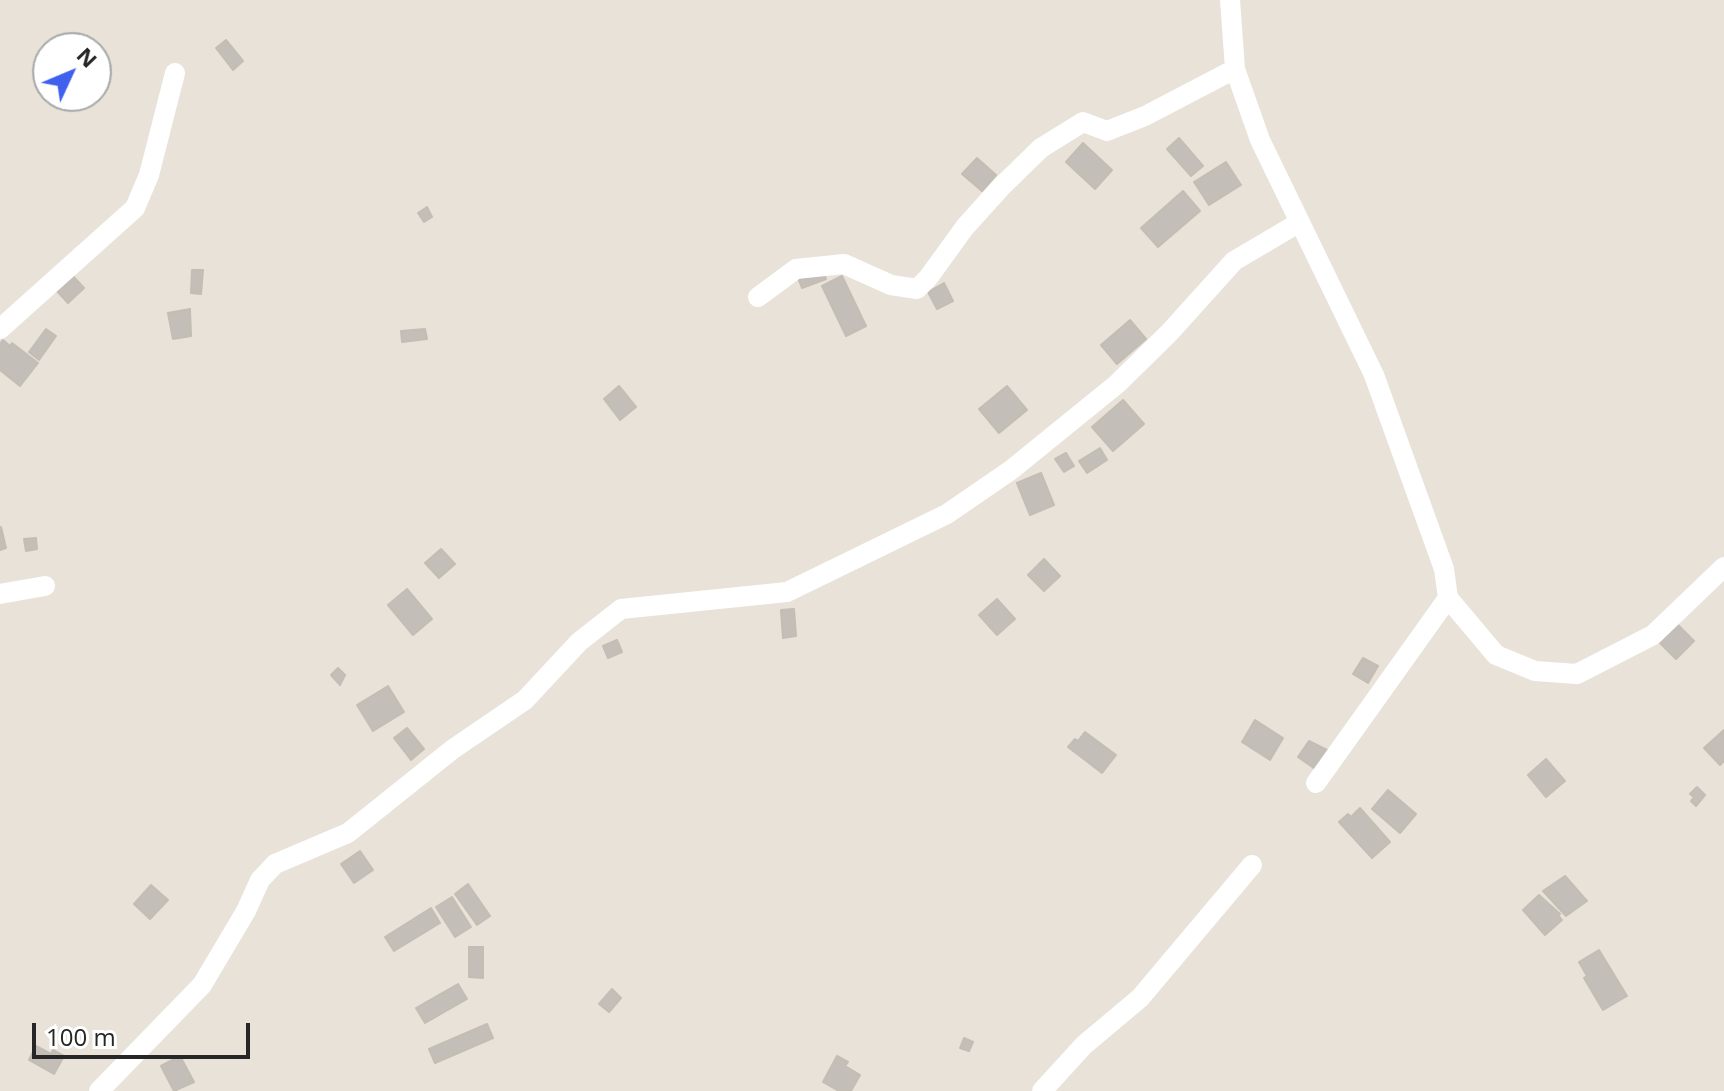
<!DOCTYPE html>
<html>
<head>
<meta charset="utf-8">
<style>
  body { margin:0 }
  #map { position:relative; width:1724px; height:1091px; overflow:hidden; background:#e9e2d8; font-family:"Open Sans",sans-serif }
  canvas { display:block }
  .north { position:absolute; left:32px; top:32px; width:80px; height:80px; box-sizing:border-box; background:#fff; border:2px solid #a8a8a8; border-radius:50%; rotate:46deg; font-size:22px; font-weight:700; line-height:32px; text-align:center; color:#262626 }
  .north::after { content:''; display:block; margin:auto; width:28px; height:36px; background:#4061ee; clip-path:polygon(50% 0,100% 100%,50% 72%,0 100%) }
  .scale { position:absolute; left:32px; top:1023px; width:218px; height:36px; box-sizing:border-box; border:4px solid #262626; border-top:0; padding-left:10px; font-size:24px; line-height:28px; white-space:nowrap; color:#262626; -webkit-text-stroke:6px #fff; paint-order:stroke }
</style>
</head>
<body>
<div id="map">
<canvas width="1724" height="1091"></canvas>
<div class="north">N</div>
<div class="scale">100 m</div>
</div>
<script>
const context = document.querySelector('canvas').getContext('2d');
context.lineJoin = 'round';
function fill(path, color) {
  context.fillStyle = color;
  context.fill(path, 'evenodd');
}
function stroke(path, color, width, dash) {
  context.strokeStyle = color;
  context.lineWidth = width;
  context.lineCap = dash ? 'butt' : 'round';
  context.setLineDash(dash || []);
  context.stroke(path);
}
const building = new Path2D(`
  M 226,40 L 243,61 L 233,70 L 216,48 Z
  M 1179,138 L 1203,166 L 1191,176 L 1167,149 Z
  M 1083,143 L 1112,170 L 1095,189 L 1066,162 Z
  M 977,158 L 996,175 L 982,191 L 962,174 Z
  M 1226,162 L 1241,185 L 1209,205 L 1194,182 Z
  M 1183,191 L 1200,211 L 1158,247 L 1141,228 Z
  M 427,207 L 432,217 L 424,222 L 418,213 Z
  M 823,269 L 826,279 L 802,288 L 798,278 Z
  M 192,270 L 203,270 L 201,294 L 191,293 Z
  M 71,274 L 84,288 L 68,303 L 55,289 Z
  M 842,276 L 866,326 L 846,336 L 822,286 Z
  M 944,283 L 953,301 L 937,309 L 928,292 Z
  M 190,309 L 191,336 L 173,339 L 168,313 Z
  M 1130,320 L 1146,339 L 1117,364 L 1101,345 Z
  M 46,329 L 56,336 L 39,360 L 29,352 Z
  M 425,329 L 427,339 L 402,342 L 401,331 Z
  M 3,340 L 10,346 L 12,343 L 38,363 L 20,386 L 0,370 L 0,344 Z
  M 619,386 L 636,407 L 620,420 L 604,399 Z
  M 1007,386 L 1027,410 L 999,433 L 979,409 Z
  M 1123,400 L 1144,424 L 1113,451 L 1092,427 Z
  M 1100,448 L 1107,460 L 1087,473 L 1079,461 Z
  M 1066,453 L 1074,466 L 1064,472 L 1055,459 Z
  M 1041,473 L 1054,505 L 1030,515 L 1017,483 Z
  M 1,527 L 6,548 L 0,550 L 0,528 Z
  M 36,538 L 37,549 L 26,551 L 24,539 Z
  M 441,549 L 455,564 L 439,578 L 425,563 Z
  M 1044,559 L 1060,576 L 1044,591 L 1028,575 Z
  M 407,589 L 432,619 L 413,635 L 388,605 Z
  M 997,599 L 1015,619 L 997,635 L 979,615 Z
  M 794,609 L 796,636 L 783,638 L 781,610 Z
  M 1677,624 L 1694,641 L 1676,659 L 1659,642 Z
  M 617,640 L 622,652 L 608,658 L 603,646 Z
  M 1363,658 L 1378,666 L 1368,683 L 1353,674 Z
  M 338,668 L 345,675 L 340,685 L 331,675 Z
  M 388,686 L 404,712 L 373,731 L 357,705 Z
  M 1255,720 L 1283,738 L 1270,760 L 1242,742 Z
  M 407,728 L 424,749 L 411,760 L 394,738 Z
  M 1724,730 L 1724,761 L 1720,765 L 1704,748 Z
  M 1085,732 L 1116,755 L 1102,773 L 1068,747 L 1075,739 L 1078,741 Z
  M 1309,741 L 1331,752 L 1318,771 L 1298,757 Z
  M 1546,759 L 1565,781 L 1546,797 L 1528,775 Z
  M 1697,787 L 1705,795 L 1696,806 L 1691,801 L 1694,797 L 1690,794 Z
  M 1388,790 L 1416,814 L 1400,833 L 1372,809 Z
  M 1360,808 L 1390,842 L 1372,858 L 1339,822 L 1348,814 L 1351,817 Z
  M 360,851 L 373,870 L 354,883 L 341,864 Z
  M 1565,876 L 1587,901 L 1566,916 L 1543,891 Z
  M 468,884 L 490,916 L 477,925 L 455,894 Z
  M 151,885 L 168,900 L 150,919 L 134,904 Z
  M 1539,895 L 1560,914 L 1558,915 L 1562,920 L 1545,935 L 1523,910 Z
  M 452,897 L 471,927 L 455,937 L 436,907 Z
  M 431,908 L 440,923 L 394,951 L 385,937 Z
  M 469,947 L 483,947 L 483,978 L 469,977 Z
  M 1599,950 L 1627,996 L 1603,1010 L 1584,978 L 1587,976 L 1579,962 Z
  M 458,984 L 467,999 L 425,1023 L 416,1008 Z
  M 612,989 L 621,998 L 609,1012 L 599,1004 Z
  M 487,1024 L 493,1038 L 435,1063 L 429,1049 Z
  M 964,1038 L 973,1042 L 969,1051 L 960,1048 Z
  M 36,1046 L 51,1054 L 53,1050 L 64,1056 L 54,1074 L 29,1060 Z
  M 180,1056 L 194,1082 L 174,1091 L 161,1066 Z
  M 837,1056 L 848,1062 L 845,1066 L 860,1075 L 851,1091 L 839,1091 L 823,1082 Z`);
fill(building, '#c4beb8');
stroke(building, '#c3bdb3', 2);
stroke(new Path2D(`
  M 1230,0 L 1235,69 L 1260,140 L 1374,375 L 1444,569 L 1448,598 L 1496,655 L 1535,671 L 1577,674 L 1653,635 L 1724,567
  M 758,297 L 796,269 L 844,264 L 891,285 L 917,289 L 928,278 L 965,227 L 1002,186 L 1041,148 L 1083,122 L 1107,131 L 1145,116 L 1235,69
  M 0,329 L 135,208 L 149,175 L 175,73
  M 0,594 L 45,586
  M 1316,783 L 1448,598
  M 99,1091 L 202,985 L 246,911 L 260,880 L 275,864 L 348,833 L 453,749 L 525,700 L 579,642 L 621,609 L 787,592 L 947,514 L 1011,470 L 1117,384 L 1169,333 L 1234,261 L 1300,222
  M 1042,1091 L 1084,1045 L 1140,998 L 1252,865`), '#fff', 20);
</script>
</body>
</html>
